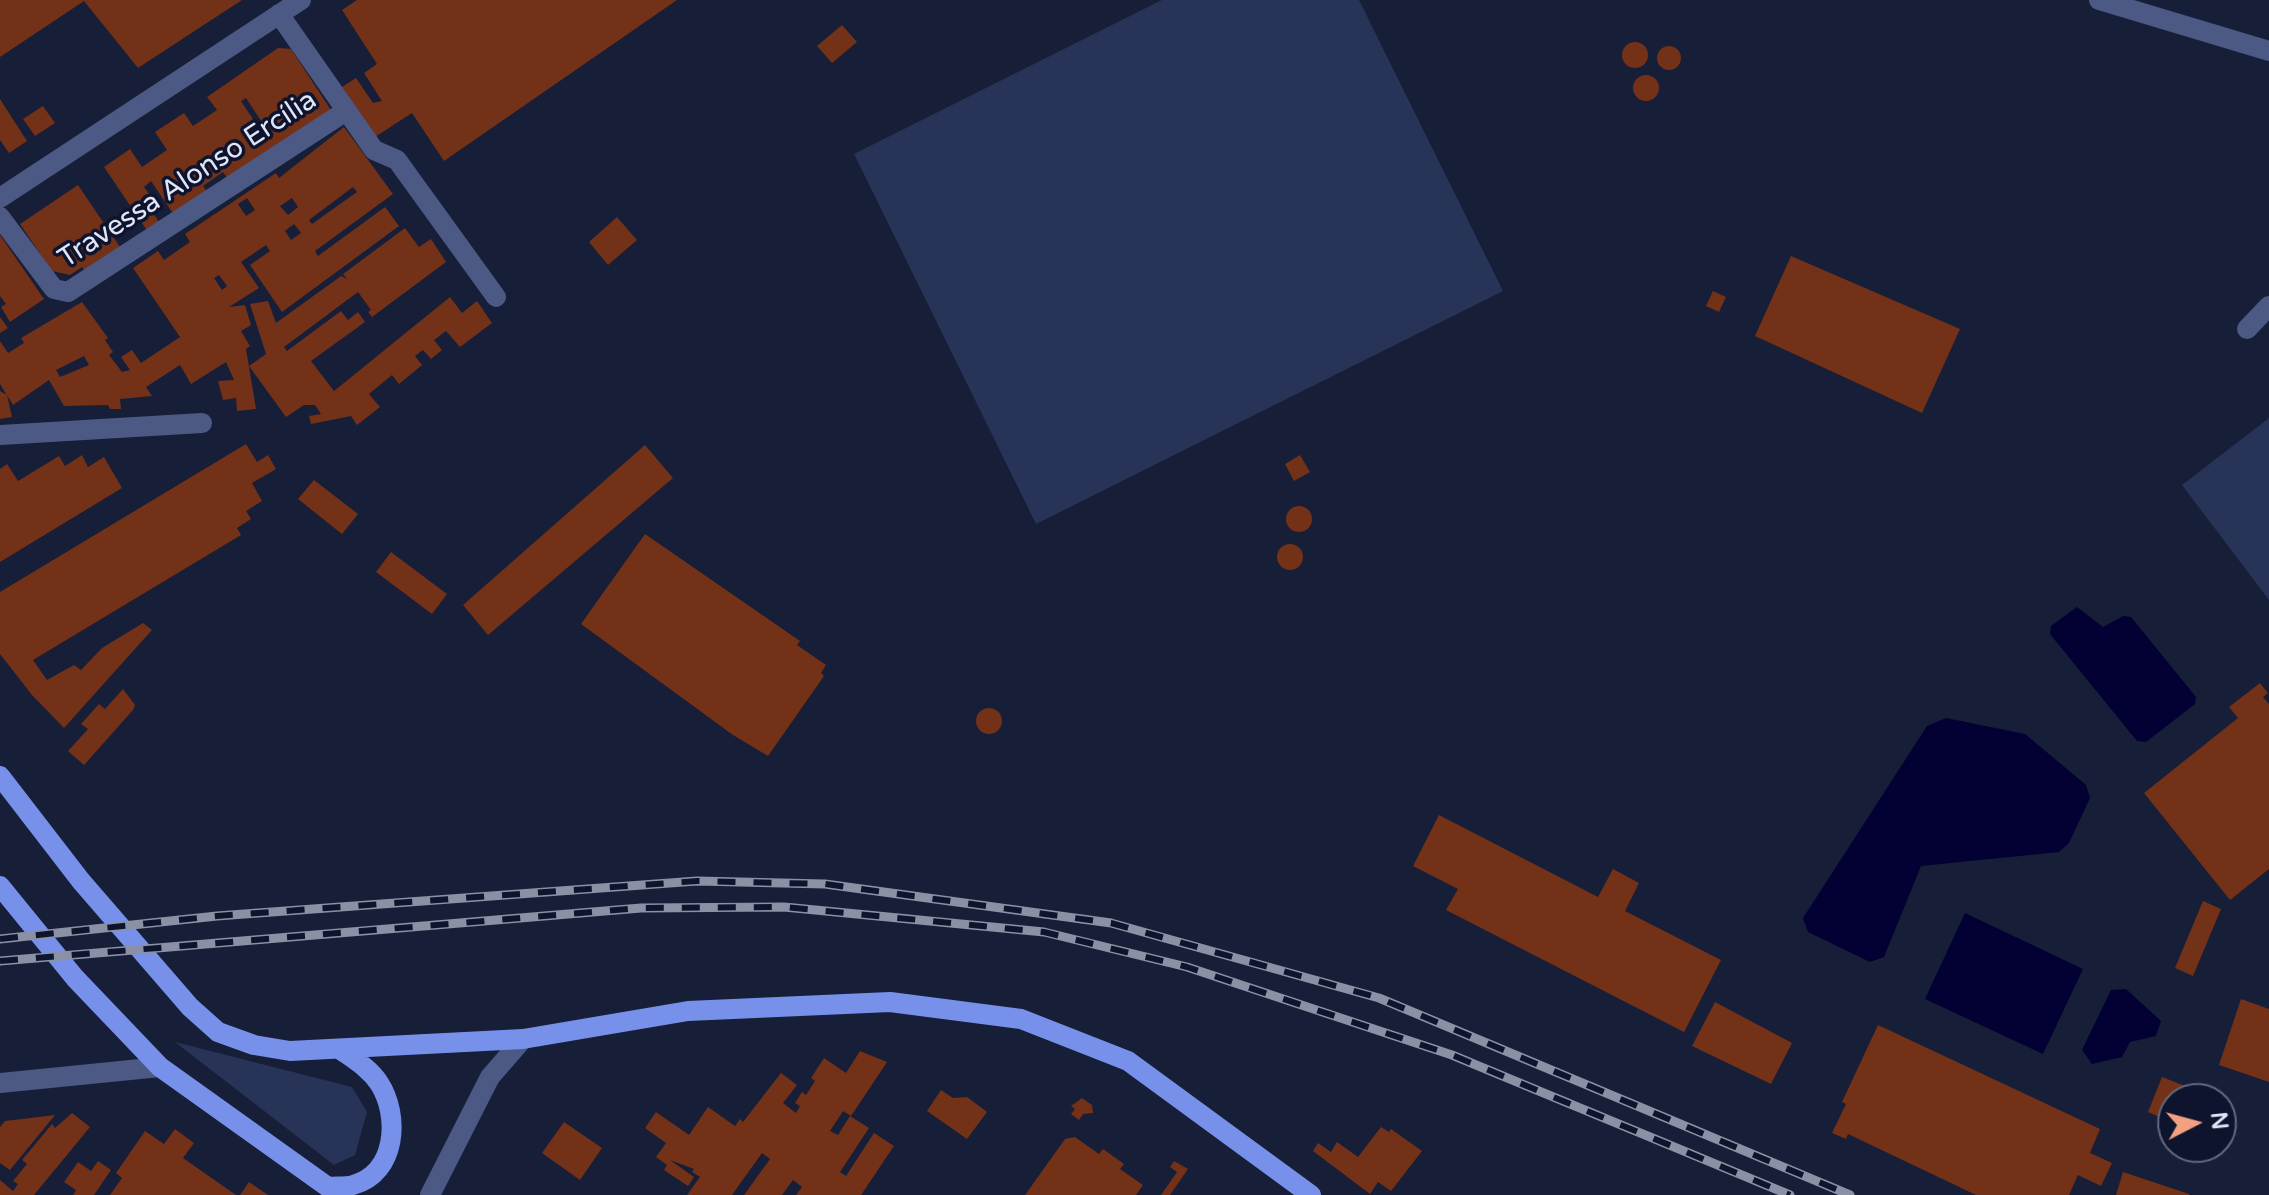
<!DOCTYPE html>
<html>
<head>
<meta charset="utf-8">
<style>
  body { margin:0 }
  #map { position:relative; width:2269px; height:1195px; overflow:hidden; background:#171e37; font-family:"Varela Round",sans-serif }
  canvas { display:block }
  .north { position:absolute; left:2157px; top:1083px; width:80px; height:80px; box-sizing:border-box; background:#0e142d; border:2px solid #62687e; border-radius:50%; rotate:84deg; font-size:22px; font-weight:700; line-height:32px; text-align:center; color:#dfe6f7 }
  .north::after { content:''; display:block; margin:auto; width:28px; height:36px; background:#f3a082; clip-path:polygon(50% 0,100% 100%,50% 72%,0 100%) }
</style>
</head>
<body>
<div id="map">
<canvas width="2269" height="1195"></canvas>
<div class="north">N</div>
</div>
<script>
const context = document.querySelector('canvas').getContext('2d');
context.lineJoin = 'round';
function fill(path, color) {
  context.fillStyle = color;
  context.fill(path, 'evenodd');
}
function stroke(path, color, width, dash) {
  context.strokeStyle = color;
  context.lineWidth = width;
  context.lineCap = dash ? 'butt' : 'round';
  context.setLineDash(dash || []);
  context.stroke(path);
}
function drawText(font, color, halo, rows, align = 'center') {
  context.font = font + ' "Varela Round",sans-serif';
  context.lineWidth = 7;
  context.setLineDash([]);
  context.textBaseline = 'middle';
  context.strokeStyle = halo;
  context.fillStyle = color;
  for (const [text, x, y, turn = 0] of rows) {
    context.save();
    context.translate(x, y);
    context.rotate((+turn || 0) * Math.PI / 180);
    context.textAlign = isNaN(turn) ? turn : align;
    if (halo) context.strokeText(text, 0, 0);
    context.fillText(text, 0, 0);
    context.restore();
  }
}
fill(new Path2D(`
  M 1162,0 L 1359,0 L 1503,291 L 1036,524 L 854,154 Z
  M 2269,418 L 2269,600 L 2182,485 Z
  M 175,1042 L 352,1087 L 367,1112 L 355,1155 L 334,1165 Z`), '#283358');
fill(new Path2D(`
  M 2077,607 L 2103,627 L 2123,616 L 2131,617 L 2196,697 L 2195,704 L 2146,742 L 2137,741 L 2050,634 L 2051,626 Z
  M 1946,718 L 2025,734 L 2086,785 L 2090,798 L 2069,843 L 2059,852 L 1921,866 L 1884,957 L 1870,962 L 1808,932 L 1803,918 L 1927,726 Z
  M 1965,913 L 2083,969 L 2043,1054 L 1925,999 Z
  M 2126,989 L 2161,1021 L 2156,1036 L 2130,1042 L 2122,1057 L 2092,1064 L 2082,1050 L 2111,990 Z`), '#030033');
fill(new Path2D(`
  M 0,0 L 242,0 L 138,68 L 84,1 L 0,57 Z
  M 357,0 L 677,0 L 444,161 L 412,113 L 375,137 L 342,87 L 356,78 L 373,103 L 382,101 L 364,73 L 377,64 L 342,10 Z
  M 842,25 L 857,42 L 832,63 L 817,46 Z
  M1622 55a13 13 0 1 1 26 0a13 13 0 1 1-26 0Z
  M1657 58a12 12 0 1 1 24 0a12 12 0 1 1-24 0Z
  M 278,48 L 291,49 L 331,110 L 228,179 L 223,172 L 203,186 L 208,193 L 174,215 L 151,181 L 144,187 L 155,202 L 149,206 L 160,224 L 148,232 L 104,167 L 130,149 L 142,167 L 167,150 L 155,132 L 184,113 L 193,126 L 217,110 L 207,97 ZM 246,98 L 271,136 L 266,139 L 241,101 Z
  M1633 88a13 13 0 1 1 26 0a13 13 0 1 1-26 0Z
  M 0,99 L 27,141 L 9,153 L 0,140 Z
  M 43,106 L 55,123 L 35,136 L 23,119 Z
  M 344,127 L 393,194 L 315,251 L 318,256 L 385,207 L 399,226 L 282,312 L 250,265 L 270,251 L 266,245 L 241,262 L 259,288 L 229,307 L 245,305 L 251,325 L 241,331 L 250,346 L 246,349 L 256,409 L 237,411 L 236,398 L 223,400 L 218,381 L 234,380 L 226,362 L 191,384 L 180,365 L 146,387 L 152,396 L 120,399 L 121,409 L 110,409 L 108,405 L 64,406 L 49,380 L 13,405 L 0,384 L 0,341 L 8,353 L 24,343 L 21,338 L 82,302 L 108,338 L 105,340 L 113,352 L 109,355 L 122,372 L 130,370 L 121,357 L 132,350 L 141,363 L 180,337 L 133,268 L 158,251 L 164,260 L 190,242 L 185,234 L 276,173 L 279,178 ZM 353,187 L 357,192 L 312,224 L 309,220 ZM 247,198 L 255,210 L 246,216 L 238,204 ZM 292,198 L 298,207 L 288,215 L 280,206 ZM 294,224 L 301,233 L 291,240 L 285,231 ZM 219,275 L 227,286 L 222,290 L 214,278 ZM 84,356 L 89,365 L 60,377 L 56,370 Z
  M 78,185 L 122,250 L 86,273 L 82,267 L 70,275 L 52,271 L 20,224 Z
  M 617,217 L 637,240 L 608,265 L 589,242 Z
  M 405,228 L 419,247 L 431,239 L 446,262 L 372,317 L 368,312 L 371,310 L 358,292 L 284,347 L 287,351 L 341,311 L 348,320 L 358,312 L 365,322 L 311,361 L 334,391 L 450,297 L 462,313 L 477,301 L 492,323 L 460,347 L 446,331 L 434,340 L 442,350 L 431,359 L 423,350 L 415,356 L 422,365 L 399,384 L 392,375 L 369,394 L 380,407 L 357,425 L 351,416 L 311,424 L 309,416 L 321,414 L 315,405 L 304,405 L 286,417 L 249,366 L 266,354 L 250,304 L 268,301 L 276,323 L 341,276 L 347,279 L 343,274 Z
  M 0,235 L 44,299 L 10,322 L 1,307 L 6,304 L 0,296 Z
  M 1791,256 L 1960,329 L 1922,413 L 1755,336 Z
  M 1713,291 L 1726,297 L 1719,312 L 1706,306 Z
  M 0,317 L 8,328 L 0,333 Z
  M 0,391 L 7,395 L 12,417 L 0,419 Z
  M 246,444 L 257,462 L 268,455 L 276,469 L 252,483 L 262,501 L 246,511 L 251,519 L 237,528 L 241,535 L 33,660 L 47,680 L 74,665 L 81,670 L 102,648 L 143,623 L 152,630 L 64,728 L 32,695 L 0,654 L 0,592 Z
  M 645,445 L 673,478 L 488,635 L 463,605 Z
  M 82,455 L 88,467 L 104,457 L 122,488 L 0,562 L 0,469 L 7,464 L 18,481 L 59,456 L 65,466 Z
  M 1300,455 L 1310,472 L 1294,481 L 1285,464 Z
  M 314,480 L 358,514 L 342,534 L 298,499 Z
  M1286 519a13 13 0 1 1 26 0a13 13 0 1 1-26 0Z
  M 645,534 L 800,641 L 797,645 L 826,665 L 821,673 L 824,676 L 768,756 L 733,735 L 581,624 Z
  M1277 557a13 13 0 1 1 26 0a13 13 0 1 1-26 0Z
  M 391,552 L 447,594 L 432,614 L 376,572 Z
  M 2260,683 L 2268,693 L 2263,697 L 2269,704 L 2269,869 L 2230,900 L 2144,793 L 2238,718 L 2229,707 Z
  M 123,689 L 135,705 L 133,710 L 84,765 L 68,751 L 88,729 L 81,724 L 99,704 L 105,709 Z
  M976 721a13 13 0 1 1 26 0a13 13 0 1 1-26 0Z
  M 1439,815 L 1598,897 L 1613,869 L 1639,883 L 1625,911 L 1721,960 L 1684,1032 L 1446,910 L 1458,889 L 1413,866 Z
  M 2203,901 L 2221,909 L 2193,976 L 2175,968 Z
  M 2241,999 L 2269,1009 L 2269,1082 L 2219,1065 Z
  M 1715,1002 L 1792,1043 L 1771,1084 L 1692,1046 Z
  M 1878,1025 L 2100,1129 L 2090,1153 L 2112,1163 L 2101,1186 L 2078,1175 L 2069,1195 L 1976,1195 L 1848,1134 L 1846,1139 L 1832,1133 L 1846,1104 L 1842,1102 Z
  M 860,1051 L 887,1062 L 851,1116 L 843,1111 L 830,1131 L 838,1135 L 850,1116 L 869,1128 L 840,1172 L 846,1176 L 874,1133 L 894,1146 L 861,1195 L 796,1195 L 802,1187 L 793,1180 L 782,1195 L 744,1195 L 770,1159 L 762,1153 L 732,1195 L 687,1195 L 700,1177 L 692,1172 L 694,1169 L 670,1160 L 694,1177 L 688,1186 L 664,1170 L 667,1165 L 656,1157 L 666,1143 L 645,1128 L 656,1112 L 689,1135 L 708,1107 L 735,1126 L 740,1119 L 743,1122 L 781,1073 L 797,1085 L 783,1103 L 796,1113 L 800,1106 L 795,1103 L 802,1092 L 806,1095 L 815,1081 L 811,1078 L 824,1058 L 846,1073 Z
  M 2162,1077 L 2198,1091 L 2196,1099 L 2173,1099 L 2173,1123 L 2148,1112 Z
  M 941,1090 L 953,1098 L 967,1097 L 987,1112 L 967,1139 L 927,1111 Z
  M 1082,1098 L 1092,1105 L 1093,1113 L 1083,1114 L 1079,1120 L 1071,1114 L 1075,1109 L 1071,1106 Z
  M 72,1113 L 90,1127 L 34,1195 L 0,1195 L 0,1180 L 13,1191 L 18,1184 L 13,1181 L 27,1164 L 22,1160 L 52,1124 L 55,1128 Z
  M 55,1115 L 10,1170 L 0,1163 L 0,1127 L 5,1121 Z
  M 564,1122 L 602,1148 L 580,1180 L 542,1153 Z
  M 1381,1127 L 1389,1132 L 1391,1129 L 1422,1151 L 1391,1191 L 1378,1182 L 1370,1194 L 1313,1151 L 1318,1143 L 1331,1152 L 1337,1142 L 1358,1157 Z
  M 175,1129 L 194,1143 L 183,1158 L 236,1195 L 110,1195 L 122,1178 L 116,1173 L 145,1131 L 164,1144 Z
  M 1075,1137 L 1099,1154 L 1103,1149 L 1124,1164 L 1120,1169 L 1143,1185 L 1136,1195 L 1025,1195 L 1065,1139 Z
  M 98,1161 L 111,1170 L 94,1195 L 73,1195 L 76,1190 L 64,1182 L 78,1162 L 91,1171 Z
  M 1174,1161 L 1188,1169 L 1170,1195 L 1161,1195 L 1177,1172 L 1170,1167 Z
  M 2123,1172 L 2189,1194 L 2189,1195 L 2116,1195 Z
  M 249,1182 L 268,1195 L 240,1195 Z`), '#733118');
stroke(new Path2D(`
  M 2099,0 L 2269,51
  M 279,14 L 374,150 L 397,160 L 496,297
  M 0,198 L 301,0
  M 0,217 L 54,289 L 68,292 L 346,111
  M 2247,329 L 2269,306
  M 0,435 L 202,423
  M 0,1083 L 160,1067
  M 430,1195 L 490,1077 L 523,1039`), '#4c5984', 20);
stroke(new Path2D(`
  M 0,776 L 81,881 L 190,1007 L 218,1032 L 254,1045 L 290,1051 L 523,1039 L 688,1011 L 890,1002 L 1021,1019 L 1128,1061 L 1311,1195
  M 0,886 L 75,978 L 160,1067 L 339,1195
  M 328,1187 C 336,1186 346,1187 353,1185 C 397,1173 400,1115 379,1083 C 370,1069 355,1060 341,1050`), '#7791ea', 20);
const rail = new Path2D(`
  M 0,939 L 217,916 L 697,881 L 825,884 L 1111,923 L 1379,998 L 1850,1195
  M 0,961 L 641,908 L 784,907 L 1044,932 L 1187,967 L 1452,1055 L 1790,1195`);
stroke(rail, '#8a91a5', 9);
stroke(rail, '#0e142d', 6, [18]);
drawText('28px', '#dfe6f7', '#0e142d', [
  ["Travessa Alonso Ercília",188,180,-33]
]);
</script>
</body>
</html>
